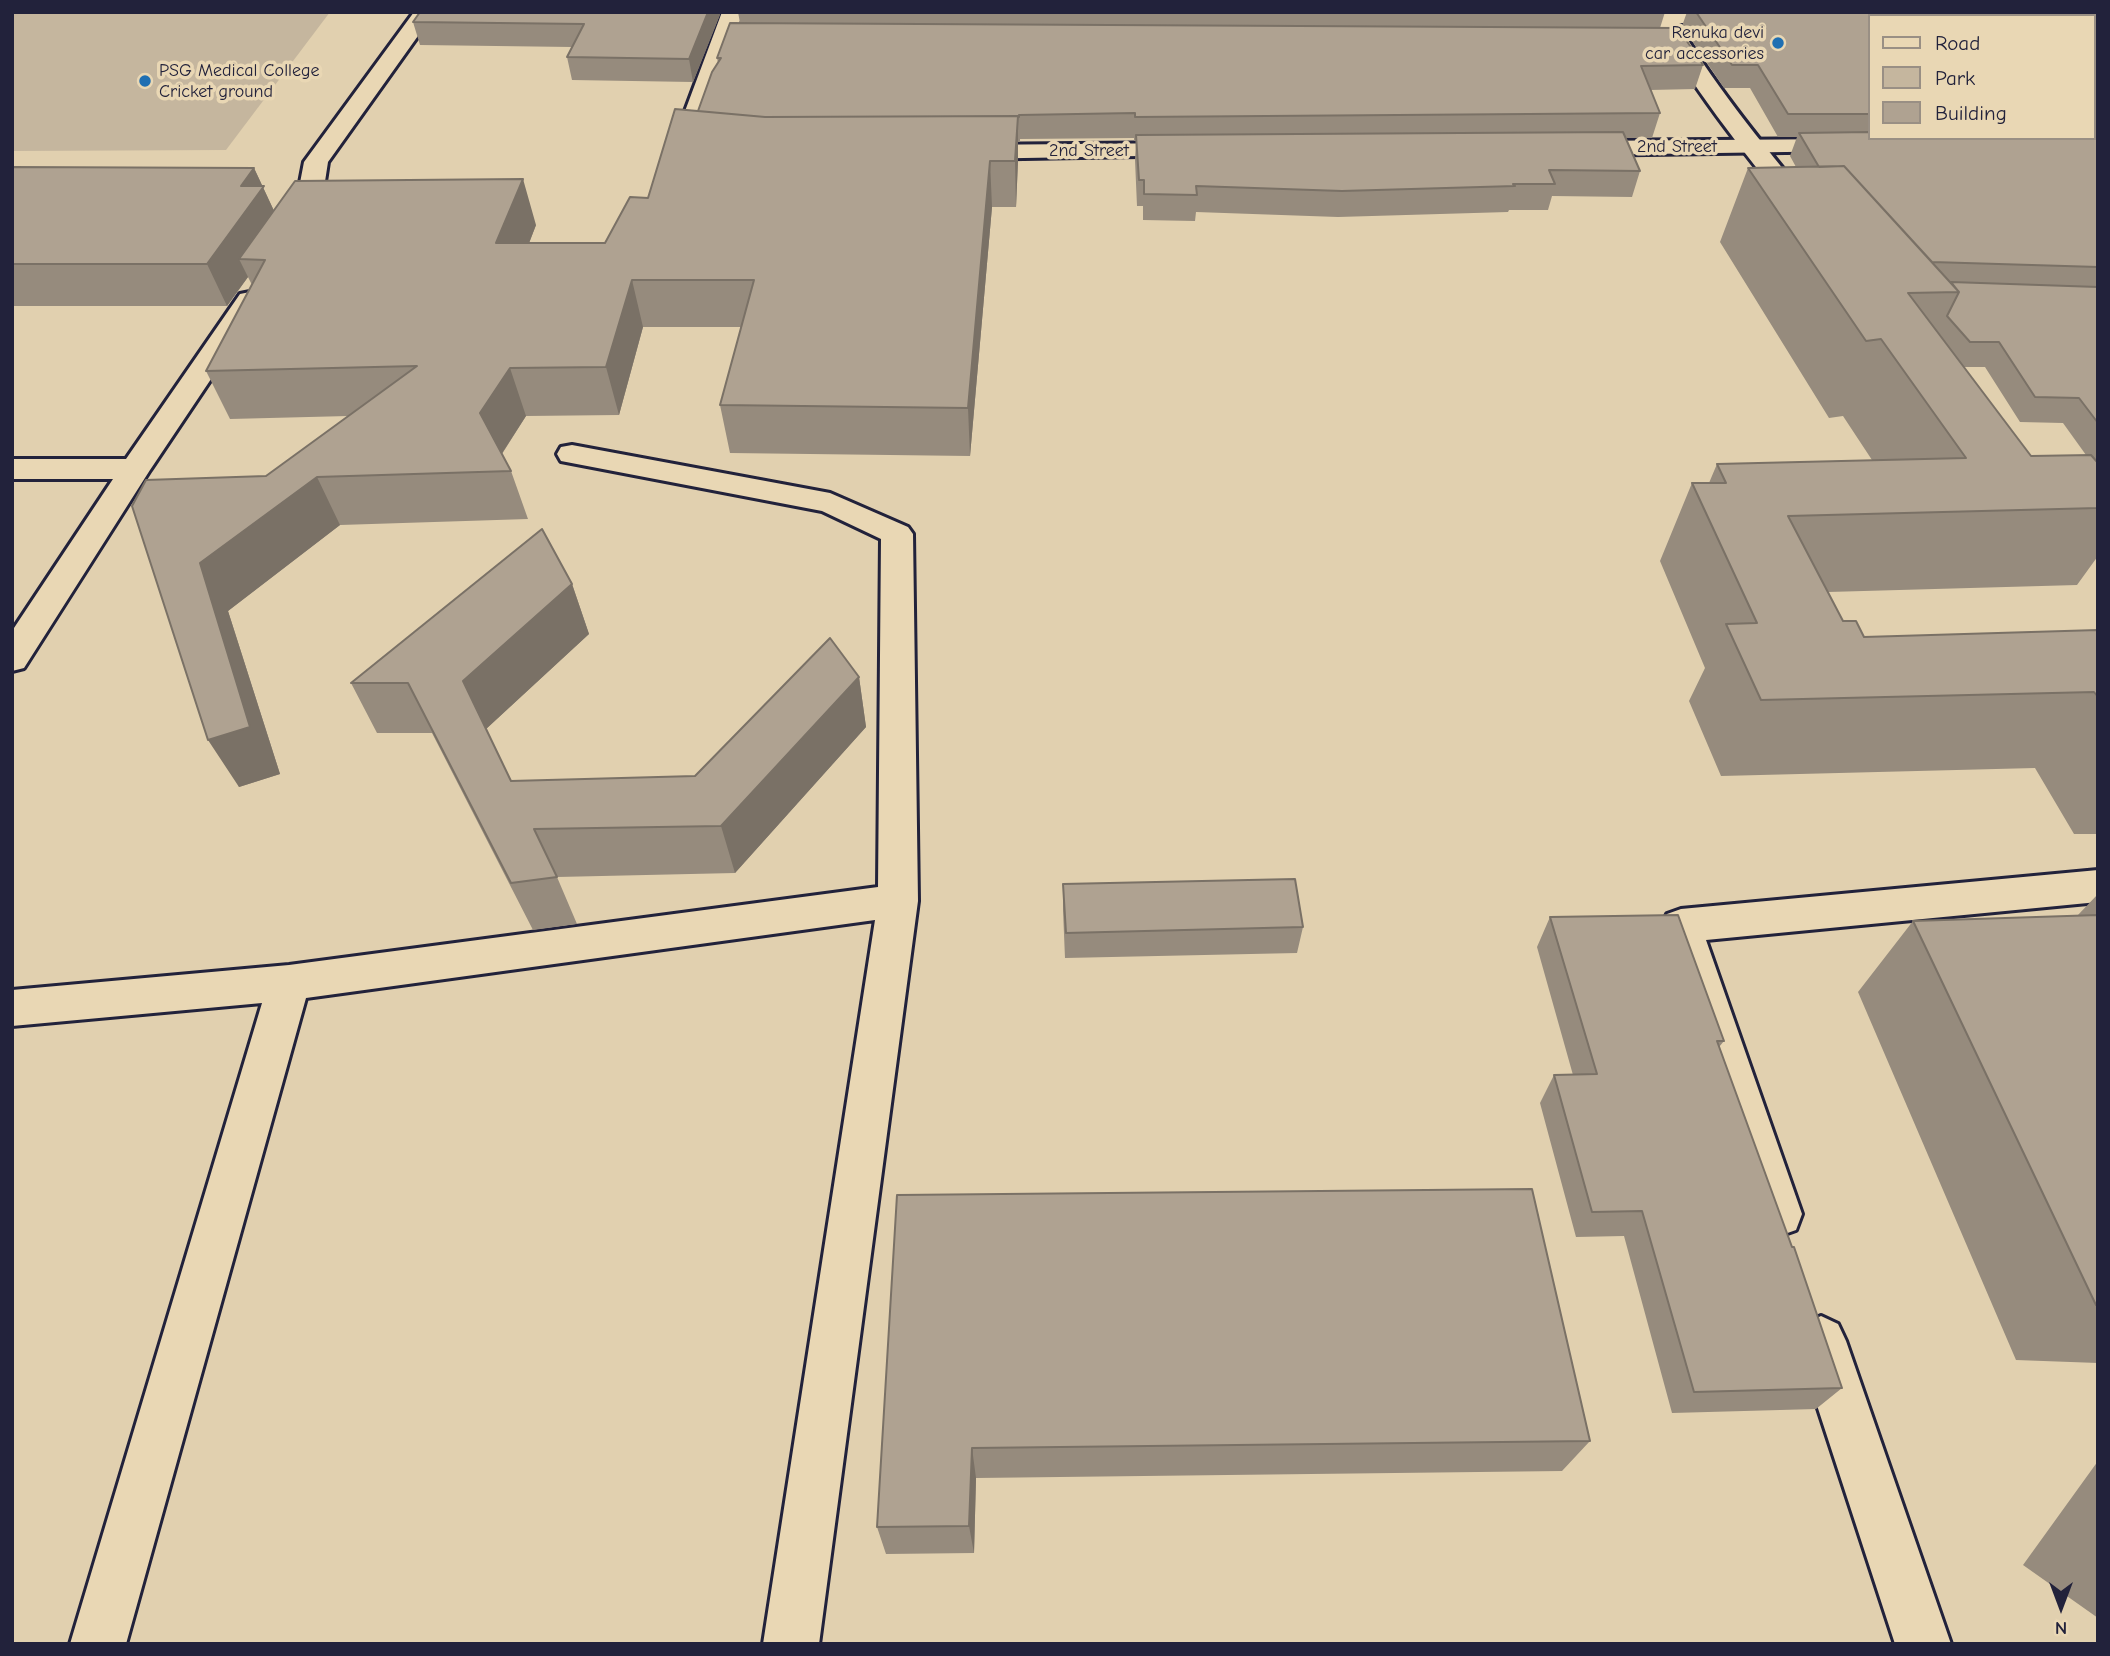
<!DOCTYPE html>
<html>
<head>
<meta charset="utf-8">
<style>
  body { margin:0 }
  #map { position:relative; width:2110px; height:1656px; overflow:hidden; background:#e1d0af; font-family:"Comic Neue",sans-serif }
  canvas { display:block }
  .frame { position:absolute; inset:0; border:14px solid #22223b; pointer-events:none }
  .legend { position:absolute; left:1868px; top:14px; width:228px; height:126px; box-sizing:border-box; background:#e9d7b4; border:2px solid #998f84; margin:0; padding:9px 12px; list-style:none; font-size:21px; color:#22223b }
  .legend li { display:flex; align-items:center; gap:14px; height:35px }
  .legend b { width:35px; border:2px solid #998f84 }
  .north { position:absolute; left:2026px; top:1572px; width:70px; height:70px; -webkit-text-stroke:5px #e9d7b4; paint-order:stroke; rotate:180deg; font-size:19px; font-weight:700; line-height:28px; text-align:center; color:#22223b }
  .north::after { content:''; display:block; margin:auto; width:24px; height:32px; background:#22223b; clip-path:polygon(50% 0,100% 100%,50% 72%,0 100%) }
</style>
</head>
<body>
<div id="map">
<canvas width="2110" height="1656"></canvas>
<div class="frame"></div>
<ul class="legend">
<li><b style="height:9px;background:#e9d7b4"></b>Road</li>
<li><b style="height:19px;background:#c5b69e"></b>Park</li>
<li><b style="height:19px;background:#afa291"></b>Building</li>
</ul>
<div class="north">N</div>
</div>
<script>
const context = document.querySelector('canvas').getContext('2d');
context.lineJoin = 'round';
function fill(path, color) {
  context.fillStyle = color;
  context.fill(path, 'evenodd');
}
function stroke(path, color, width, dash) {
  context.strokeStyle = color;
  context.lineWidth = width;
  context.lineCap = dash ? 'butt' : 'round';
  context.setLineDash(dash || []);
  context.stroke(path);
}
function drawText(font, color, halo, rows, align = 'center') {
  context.font = font + ' "Comic Neue",sans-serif';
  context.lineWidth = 7;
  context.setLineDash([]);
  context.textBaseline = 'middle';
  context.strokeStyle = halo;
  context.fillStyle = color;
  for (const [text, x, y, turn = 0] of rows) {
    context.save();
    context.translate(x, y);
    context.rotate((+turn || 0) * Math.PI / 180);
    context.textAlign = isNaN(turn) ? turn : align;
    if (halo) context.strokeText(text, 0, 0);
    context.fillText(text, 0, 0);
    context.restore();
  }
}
fill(new Path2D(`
  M 12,12 L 330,12 L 226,150 L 12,151 Z`), '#c5b69e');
const minor = new Path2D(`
  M 414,12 L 435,12 L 328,162 L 320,214 L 306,234 L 297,237 L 288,234 L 284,229 L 294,214 L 304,162 Z
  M 722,12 L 743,12 L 698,140 L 707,142 L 711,147 L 707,152 L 699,154 L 676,151 L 672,146 Z
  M 1655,12 L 1745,12 L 1749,17 L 1746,22 L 1738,23 L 1663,23 L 1655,22 L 1652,17 Z
  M 1847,139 L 1855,141 L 1859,146 L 1855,151 L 1578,155 L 1570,153 L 1566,148 L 1570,143 L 1578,141 Z
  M 1189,143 L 1198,145 L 1201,150 L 1198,155 L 966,159 L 957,157 L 954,152 L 957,147 L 966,145 Z
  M 250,292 L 260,294 L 264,300 L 150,470 L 24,668 L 12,671 L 12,631 L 113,479 L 12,479 L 12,459 L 126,459 L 240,294 Z
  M 572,445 L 830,493 L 908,527 L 913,534 L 918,901 L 819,1644 L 763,1644 L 875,920 L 306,998 L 126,1644 L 70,1644 L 262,1003 L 12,1026 L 12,990 L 289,965 L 878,887 L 881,539 L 822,511 L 561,461 L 557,454 L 561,447 Z
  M 2098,870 L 2098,902 L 1706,940 L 1802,1214 L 1796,1230 L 1779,1236 L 1762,1230 L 1661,926 L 1667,914 L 1681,909 Z
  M 1821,1316 L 1838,1324 L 1846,1341 L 1951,1644 L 1895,1644 L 1796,1341 L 1804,1324 Z`);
const tertiary = new Path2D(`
  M 1650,12 L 1671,12 C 1710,80 1761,142 1811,203 L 1815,208 L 1811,213 L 1802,216 L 1793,213 C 1742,150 1689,84 1650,12 Z`);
stroke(minor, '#22223b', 6);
stroke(tertiary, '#22223b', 6);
fill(minor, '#e9d7b4');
fill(tertiary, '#e9d7b4');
fill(new Path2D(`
  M 420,12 L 721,12 L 693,82 L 572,80 L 567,57 L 572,47 L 420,45 L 413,22 Z
  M 738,12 L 1665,12 L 1660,28 L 1703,65 L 1695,89 L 1650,90 L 1660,113 L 1652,138 L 1625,138 L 1640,171 L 1632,197 L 1552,196 L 1548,210 L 1509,210 L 1508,212 L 1338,217 L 1196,212 L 1195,221 L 1143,220 L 1143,206 L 1137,206 L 1135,160 L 1136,141 L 1134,141 L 1134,138 L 1020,139 L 1020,142 L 1018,142 L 1018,161 L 1016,207 L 992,207 L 970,456 L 730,453 L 720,405 L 741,327 L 643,327 L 619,415 L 526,416 L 502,454 L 511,471 L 528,519 L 340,525 L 228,611 L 280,774 L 239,787 L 132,506 L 266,476 L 348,416 L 230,419 L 206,371 L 252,285 L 248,277 L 227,306 L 12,306 L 12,167 L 254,168 L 274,211 L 536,225 L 529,243 L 605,243 L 648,198 L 698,111 L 718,63 L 717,58 L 740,23 Z
  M 1687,12 L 2098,12 L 2098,556 L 2077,585 L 1828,592 L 1843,621 L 1864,637 L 2098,630 L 2098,834 L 2074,834 L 2035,768 L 1721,776 L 1689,701 L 1705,668 L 1660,561 L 1692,483 L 1709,483 L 1717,464 L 1872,460 L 1843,416 L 1829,418 L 1720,242 L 1748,168 L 1796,167 L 1790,156 L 1797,137 L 1778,137 L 1750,88 L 1724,88 L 1682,26 ZM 1870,16 L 2094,16 L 2094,138 L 1870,138 ZM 1964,367 L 1985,367 L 2020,422 L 2063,423 L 2086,455 L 2031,456 Z
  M 572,584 L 589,634 L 486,729 L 511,781 L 695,776 L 859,677 L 866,727 L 735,873 L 557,877 L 577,924 L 533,930 L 432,733 L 377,733 L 351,683 Z
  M 1063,884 L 1303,927 L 1297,953 L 1065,958 L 1063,910 Z
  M 2098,894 L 2098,1363 L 2016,1360 L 1858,992 L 1913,921 L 2077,916 Z
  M 1550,917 L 1724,1041 L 1719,1047 L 1842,1388 L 1816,1409 L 1672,1413 L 1624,1236 L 1576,1237 L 1540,1103 L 1554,1075 L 1573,1075 L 1537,947 Z
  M 897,1195 L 1590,1441 L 1562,1471 L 976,1478 L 974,1553 L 886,1554 L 877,1527 Z
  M 2098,1461 L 2098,1618 L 2023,1565 Z`), '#968b7d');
fill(new Path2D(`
  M 708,12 L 721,12 L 693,82 L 689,59 Z
  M 1018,116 L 1018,161 L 1016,207 L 1015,161 Z
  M 990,161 L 992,207 L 970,456 L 968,408 Z
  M 254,168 L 282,228 L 239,259 L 248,277 L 227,306 L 207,264 L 241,186 Z
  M 523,179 L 536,225 L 511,290 L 496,243 Z
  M 632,280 L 643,327 L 619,415 L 606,367 Z
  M 510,368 L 526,416 L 497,461 L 480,413 Z
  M 317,477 L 340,525 L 228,611 L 280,774 L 239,787 L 208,740 L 200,563 Z
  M 572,584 L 589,634 L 485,730 L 463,681 Z
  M 859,677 L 866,727 L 735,873 L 721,826 Z
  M 972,1448 L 976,1478 L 974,1553 L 969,1526 Z`), '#7a7166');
const building = new Path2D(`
  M 420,12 L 708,12 L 689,59 L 567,57 L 584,24 L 413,22 Z
  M 1696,12 L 2098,12 L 2098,113 L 2094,113 L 2094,16 L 1870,16 L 1870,114 L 1788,114 L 1758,65 L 1732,65 Z
  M 730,23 L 1678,28 L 1703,65 L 1641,66 L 1660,113 L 1135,117 L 1135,113 L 1019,115 L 1019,117 L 1018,117 L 1018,116 L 765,117 L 698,111 L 712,72 L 721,58 L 717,58 Z
  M 675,109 L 765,117 L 1018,116 L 1015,161 L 990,161 L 968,408 L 720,405 L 754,280 L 632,280 L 606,367 L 510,368 L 480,413 L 511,471 L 317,477 L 200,563 L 250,727 L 208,740 L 132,506 L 146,480 L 266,476 L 417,366 L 206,371 L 265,260 L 239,259 L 295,181 L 523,179 L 496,243 L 605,243 L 630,197 L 648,198 Z
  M 2094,131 L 2098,131 L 2098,267 L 1932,262 L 1844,166 L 1819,167 L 1799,133 L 1870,132 L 1870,138 L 2094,138 Z
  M 1623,132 L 1640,171 L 1549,170 L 1555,184 L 1513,184 L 1515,186 L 1342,191 L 1196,186 L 1197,195 L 1144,194 L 1144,180 L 1139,180 L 1136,135 Z
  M 1844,166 L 1959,292 L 1908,293 L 2031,456 L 2091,455 L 2098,463 L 2098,508 L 1788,516 L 1843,621 L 1856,621 L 1864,637 L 2098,630 L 2098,697 L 2094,692 L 1761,700 L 1726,624 L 1757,623 L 1692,483 L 1726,483 L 1717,464 L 1966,458 L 1881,339 L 1866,341 L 1748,168 Z
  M 12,167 L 254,168 L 241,186 L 264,186 L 207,264 L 12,264 Z
  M 1951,282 L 2098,287 L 2098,423 L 2079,398 L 2035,397 L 1999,342 L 1970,342 L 1947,316 L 1959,292 Z
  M 542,529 L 572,584 L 463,681 L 511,781 L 695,776 L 830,638 L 859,677 L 721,826 L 534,829 L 557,877 L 511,883 L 408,683 L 351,683 Z
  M 1295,879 L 1303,927 L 1066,933 L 1063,884 Z
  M 1678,915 L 1724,1041 L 1717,1041 L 1792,1247 L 1794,1247 L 1842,1388 L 1694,1392 L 1642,1211 L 1592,1212 L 1554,1075 L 1597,1074 L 1550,917 Z
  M 2098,915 L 2098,1305 L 2096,1305 L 1913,921 Z
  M 1532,1189 L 1590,1441 L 972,1448 L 969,1526 L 877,1527 L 897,1195 Z`);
fill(building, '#afa291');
stroke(building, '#7a7166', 2);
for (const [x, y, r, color] of [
  [1778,43,7,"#1f6fb2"],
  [145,81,7,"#1f6fb2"]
]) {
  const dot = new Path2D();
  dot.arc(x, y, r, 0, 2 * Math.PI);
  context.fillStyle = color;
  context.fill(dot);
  stroke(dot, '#e9d7b4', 2.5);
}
drawText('18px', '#22223b', '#e9d7b4', [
  ["Renuka devi",1764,33],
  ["car accessories",1764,54],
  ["PSG Medical College",159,71,"left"],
  ["Cricket ground",159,92,"left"]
], 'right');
drawText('18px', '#22223b', '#e9d7b4', [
  ["2nd Street",1677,147],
  ["2nd Street",1089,151]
]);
</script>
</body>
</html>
